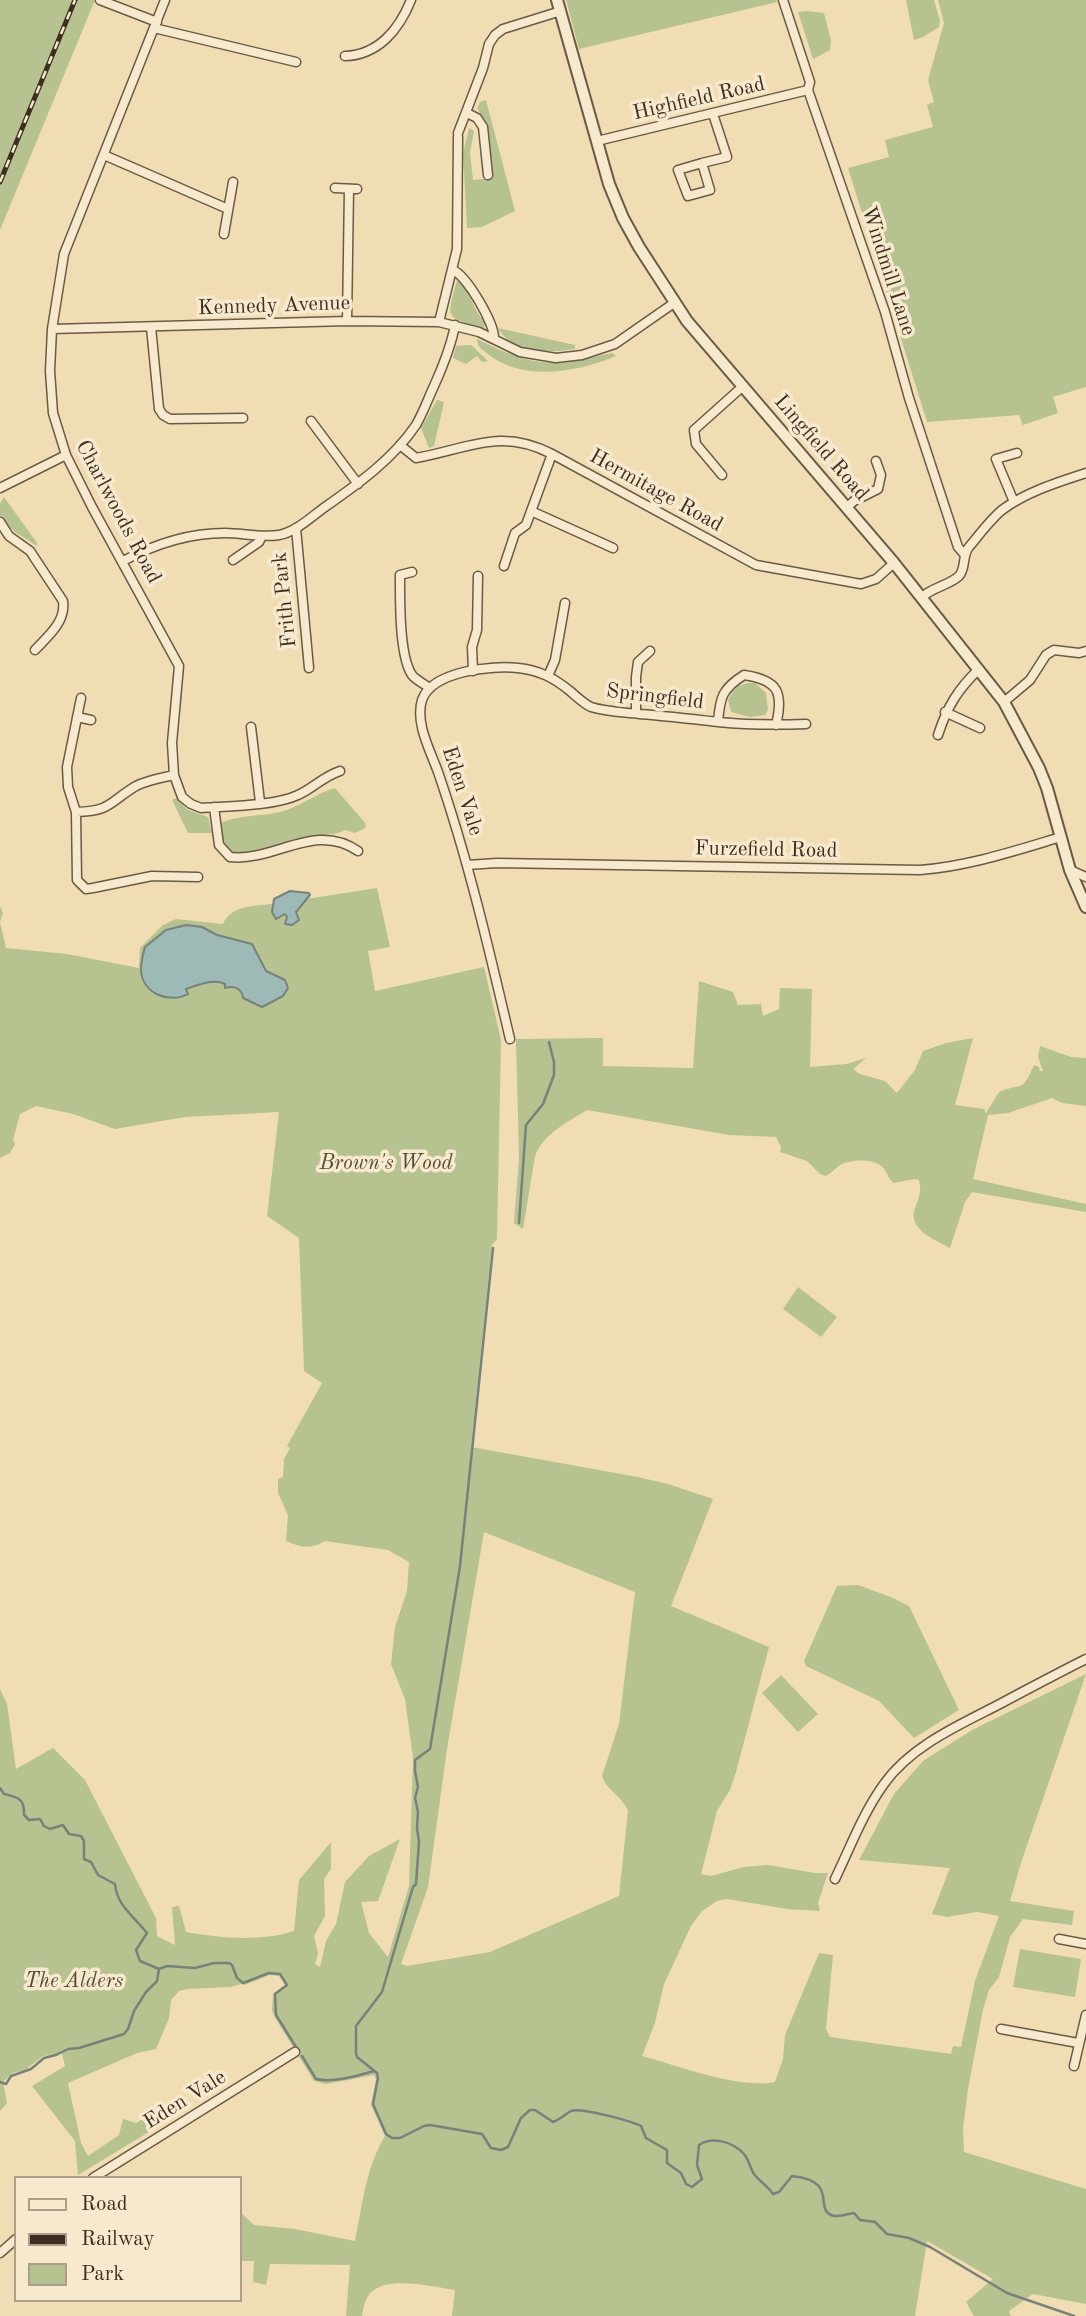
<!DOCTYPE html>
<html>
<head>
<meta charset="utf-8">
<style>
  body { margin:0 }
  #map { position:relative; width:1086px; height:2316px; overflow:hidden; background:#f1ddb3; font-family:"Old Standard TT",serif }
  canvas { display:block }
  .legend { position:absolute; left:14px; top:2176px; width:228px; height:126px; box-sizing:border-box; background:#f6e9ce; border:2px solid #ac9e89; margin:0; padding:9px 12px; list-style:none; font-size:21px; color:#3d2e21 }
  .legend li { display:flex; align-items:center; gap:14px; height:35px }
  .legend b { width:35px; border:2px solid #ac9e89 }
</style>
</head>
<body>
<div id="map">
<canvas width="1086" height="2316"></canvas>
<ul class="legend">
<li><b style="height:9px;background:#f6e9ce"></b>Road</li>
<li><b style="height:9px;background:#3d2e21"></b>Railway</li>
<li><b style="height:19px;background:#b6c290"></b>Park</li>
</ul>
</div>
<script>
const context = document.querySelector('canvas').getContext('2d');
context.lineJoin = 'round';
function fill(path, color) {
  context.fillStyle = color;
  context.fill(path, 'evenodd');
}
function stroke(path, color, width, dash) {
  context.strokeStyle = color;
  context.lineWidth = width;
  context.lineCap = dash ? 'butt' : 'round';
  context.setLineDash(dash || []);
  context.stroke(path);
}
function drawText(font, color, halo, rows, align = 'center') {
  context.font = font + ' "Old Standard TT",serif';
  context.lineWidth = 7;
  context.setLineDash([]);
  context.textBaseline = 'middle';
  context.strokeStyle = halo;
  context.fillStyle = color;
  for (const [text, x, y, turn = 0] of rows) {
    context.save();
    context.translate(x, y);
    context.rotate((+turn || 0) * Math.PI / 180);
    context.textAlign = isNaN(turn) ? turn : align;
    if (halo) context.strokeText(text, 0, 0);
    context.fillText(text, 0, 0);
    context.restore();
  }
}
fill(new Path2D(`
  M 0,0 L 95,0 L 0,230 Z
  M 566,0 L 776,0 L 777,2 L 579,49 Z
  M 906,0 L 934,0 L 940,21 L 939,27 L 923,37 L 914,40 Z
  M 938,0 L 1086,0 L 1086,387 L 1053,397 L 1058,413 L 1023,425 L 1019,415 L 927,422 L 848,168 L 889,157 L 885,140 L 933,127 L 927,105 L 934,102 L 928,80 L 944,23 Z
  M 807,11 L 824,13 L 831,41 L 830,50 L 813,59 L 798,12 Z
  M 486,100 L 515,211 L 482,227 L 467,228 L 463,154 L 469,128 L 474,131 L 470,153 L 473,180 L 493,178 L 487,124 L 477,108 L 480,102 Z
  M 457,280 C 471,290 472,310 486,323 L 483,329 C 444,317 447,318 457,280 Z
  M 498,328 L 575,345 L 575,349 C 546,353 514,355 498,328 Z
  M 477,339 C 536,368 549,367 612,353 L 616,356 C 578,372 525,382 489,355 C 483,350 477,347 477,339 Z
  M 471,345 L 488,361 L 482,362 L 477,356 L 466,364 L 453,358 L 456,346 Z
  M 437,400 L 444,402 L 434,446 L 429,448 L 421,428 Z
  M 4,497 L 37,543 L 37,546 L 15,532 L 0,518 L 0,504 Z
  M 748,683 L 755,683 L 766,693 L 768,710 L 765,715 L 750,717 L 731,712 L 728,700 C 733,690 737,685 748,683 Z
  M 335,788 L 366,824 L 365,828 L 355,833 L 345,830 C 333,837 316,834 301,838 C 281,843 261,853 240,856 C 223,851 222,840 219,824 C 239,814 263,817 284,811 C 302,805 317,793 335,788 Z
  M 177,798 L 188,810 L 208,817 L 212,833 L 188,833 L 172,800 Z
  M 377,888 L 390,947 L 368,951 L 375,991 L 484,967 L 501,1040 L 497,1239 L 492,1245 L 471,1447 L 638,1477 L 668,1484 L 713,1499 L 671,1606 L 769,1647 L 736,1772 L 730,1790 L 717,1811 L 701,1874 L 711,1876 L 744,1867 L 768,1865 L 815,1873 L 828,1873 L 818,1903 L 820,1911 L 787,1909 L 727,1899 L 717,1901 L 702,1911 L 691,1926 L 664,1984 L 655,2023 L 642,2056 C 681,2066 736,2089 775,2082 L 783,2059 L 785,2035 L 819,1953 L 833,1955 L 826,2029 L 830,2037 L 951,2054 L 953,2046 L 961,2047 L 975,1981 L 999,1916 L 977,1912 L 947,1917 L 932,1914 L 950,1868 L 859,1860 L 894,1794 L 923,1761 L 972,1730 L 1086,1674 L 1021,1863 L 1010,1901 L 1074,1911 L 1072,1925 L 1023,1919 L 1010,1937 L 999,1977 L 989,1990 L 983,2009 L 968,2089 L 963,2129 L 964,2152 L 1086,2189 L 1086,2304 L 1033,2294 L 1009,2311 L 1011,2316 L 974,2316 L 966,2302 L 993,2279 L 927,2241 L 915,2316 L 452,2316 L 455,2290 C 432,2287 378,2272 366,2300 C 364,2304 363,2311 362,2316 L 346,2316 L 350,2265 L 270,2264 L 266,2285 L 253,2282 L 254,2261 L 240,2261 L 240,2212 L 254,2225 L 295,2229 L 355,2241 C 362,2206 366,2167 385,2136 L 371,2105 L 376,2079 L 374,2075 L 326,2084 L 314,2081 L 274,2016 L 272,2010 L 273,1994 L 285,1985 L 279,1976 L 269,1975 L 245,1985 L 241,1984 L 231,1987 L 187,1989 L 179,1991 L 171,2000 L 169,2018 L 156,2049 L 137,2053 L 68,2083 L 81,2143 L 88,2156 L 119,2135 L 123,2119 L 136,2123 L 150,2115 L 157,2127 L 78,2175 L 75,2141 L 32,2086 L 65,2066 L 62,2053 L 43,2056 L 25,2070 L 12,2073 L 3,2082 L 7,2103 L 0,2111 L 0,1689 L 7,1704 L 16,1769 L 53,1748 L 85,1780 L 156,1918 L 157,1936 L 175,1945 L 172,1907 L 179,1906 L 186,1932 C 221,1938 260,1942 294,1931 L 299,1880 L 331,1842 L 331,1869 L 324,1879 L 325,1916 L 314,1936 L 318,1954 L 315,1964 L 320,1967 L 326,1941 L 336,1924 L 345,1882 L 369,1856 L 400,1839 L 378,1901 L 361,1902 L 369,1933 L 388,1957 L 409,1886 L 413,1758 L 405,1699 L 391,1664 L 395,1627 L 407,1591 L 409,1562 L 388,1550 L 325,1541 C 312,1550 299,1547 286,1541 L 288,1515 L 278,1493 L 278,1479 L 283,1477 L 284,1459 L 290,1448 L 287,1446 L 322,1383 L 304,1371 L 299,1238 L 267,1216 L 279,1112 L 185,1117 L 115,1129 L 73,1114 L 36,1106 L 20,1114 L 13,1140 L 15,1144 L 10,1153 L 0,1158 L 0,906 L 3,913 L 0,922 L 6,948 L 67,954 L 139,968 L 140,948 L 163,925 L 176,919 L 223,924 C 231,905 255,906 272,904 L 272,912 L 285,914 L 287,917 L 300,908 L 306,899 ZM 484,1532 L 635,1592 L 619,1724 L 602,1776 C 607,1791 623,1797 628,1811 L 619,1896 L 490,1952 L 407,1966 L 401,1964 L 428,1887 L 447,1749 Z
  M 699,981 L 733,992 L 738,1005 L 761,1004 L 763,1016 L 779,1009 L 780,988 L 812,989 L 810,1067 L 847,1064 L 866,1058 L 853,1069 L 860,1074 L 885,1081 L 897,1093 L 915,1070 L 923,1051 L 946,1043 L 973,1038 L 955,1105 L 984,1109 L 986,1113 L 999,1092 C 1023,1082 1022,1093 1034,1065 L 1039,1067 L 1040,1071 L 1043,1071 L 1038,1057 L 1040,1046 L 1071,1057 L 1086,1058 L 1086,1106 L 1062,1103 L 1052,1098 L 1008,1113 L 988,1115 L 973,1179 L 1086,1204 L 1086,1212 L 972,1192 L 965,1202 L 950,1248 C 935,1240 907,1229 915,1208 C 919,1197 922,1192 919,1180 L 914,1179 L 894,1183 C 888,1179 889,1175 884,1169 C 876,1158 852,1159 840,1165 C 836,1168 831,1173 826,1176 L 820,1174 L 807,1161 L 780,1152 L 781,1147 L 776,1137 L 729,1135 L 587,1110 C 568,1122 543,1134 535,1156 L 523,1229 L 514,1223 L 519,1158 L 516,1039 L 603,1038 L 603,1066 L 693,1068 Z
  M 798,1287 L 837,1317 L 821,1337 L 783,1309 Z
  M 858,1585 L 893,1598 L 909,1606 L 959,1710 L 914,1738 L 879,1701 L 806,1666 L 804,1661 L 837,1586 Z
  M 781,1675 L 818,1714 L 798,1732 L 762,1693 Z
  M 1020,1949 L 1081,1959 L 1075,1997 L 1013,1987 Z`), '#b6c290');
const water = new Path2D(`
  M 290,891 L 309,893 L 310,895 L 296,912 L 299,920 L 292,925 L 285,924 L 287,917 L 285,914 L 276,919 L 272,912 L 274,899 Z
  M 186,925 L 202,927 L 217,935 L 252,944 L 266,971 L 285,980 L 288,988 L 283,996 L 262,1007 L 243,998 C 242,989 235,985 225,988 L 225,984 C 214,978 198,985 186,989 L 188,994 C 170,1004 142,994 141,970 C 141,963 143,954 145,947 L 166,930 Z`);
fill(water, '#9ebab7');
stroke(water, '#77827b', 2);
stroke(new Path2D(`
  M 519,1223 L 526,1125 L 543,1104 L 554,1075 L 554,1062 L 549,1042
  M 493,1248 L 460,1566 L 430,1749 L 415,1760 L 415,1771 L 418,1787 L 415,1798 L 418,1812 L 417,1828 L 419,1842 L 416,1884 L 413,1887 L 382,1992 L 356,2026 L 356,2053 L 357,2057 L 377,2073 L 378,2078 L 373,2104 L 386,2134 L 392,2138 L 400,2138 L 424,2126 L 430,2125 L 482,2134 L 491,2148 L 501,2150 L 508,2147 L 521,2118 L 530,2110 L 535,2110 L 553,2122 C 561,2119 565,2114 571,2111 C 580,2107 631,2121 641,2126 L 646,2138 L 667,2150 L 667,2163 L 681,2173 L 686,2184 L 692,2187 L 702,2179 L 697,2165 L 699,2145 C 713,2136 733,2142 744,2154 C 749,2160 750,2168 754,2174 C 759,2181 768,2186 773,2194 L 779,2192 L 792,2176 C 839,2181 814,2207 831,2215 C 838,2218 847,2214 854,2213 L 860,2220 L 875,2222 L 887,2234 L 909,2238 L 930,2247 L 1007,2293 L 1074,2316
  M 0,1788 L 4,1794 C 17,1797 25,1798 24,1815 L 29,1820 L 40,1819 L 44,1826 L 50,1829 L 63,1825 L 69,1834 L 81,1836 L 84,1841 L 84,1859 L 91,1862 L 98,1875 L 115,1884 C 117,1906 133,1915 147,1933 L 136,1950 L 140,1961 L 159,1969 L 167,1966 L 195,1968 L 214,1963 L 229,1963 L 232,1965 L 237,1978 L 243,1983 L 269,1973 L 280,1974 L 287,1985 L 275,1994 L 276,2015 L 296,2047
  M 302,2056 L 316,2079 C 334,2083 356,2076 374,2071
  M 0,2082 L 6,2084 L 11,2076 L 31,2069 L 44,2058 L 56,2055 L 68,2049 L 79,2048 L 124,2034 L 128,2029 L 134,2011 L 146,1992 L 157,1981 L 159,1969`), '#77827b', 2.5);
const minor = new Path2D(`
  M 100,0 L 157,22
  M 165,0 L 64,254 L 52,329 L 50,371 L 53,413 L 66,455 L 92,507 L 179,666 L 172,743 L 174,775 L 182,797 L 191,804 L 201,808 C 227,806 275,806 298,795 C 314,788 322,777 340,771
  M 783,0 L 810,82 L 808,90 L 885,312 L 909,398 L 958,547 L 964,554
  M 154,28 L 296,62
  M 345,56 C 378,55 399,30 411,0
  M 467,113 L 477,118 L 483,127 L 488,175
  M 458,133 L 483,68 L 489,44 L 495,35 L 503,29 L 561,11
  M 597,141 L 808,90
  M 104,155 L 228,209
  M 702,163 L 678,170 L 688,196 L 710,190 L 702,163 L 727,157 L 713,114
  M 335,188 L 357,189
  M 224,234 L 233,182
  M 453,270 C 467,276 495,324 494,339
  M 347,321 L 349,189
  M 439,322 L 457,249 L 458,137
  M 151,327 L 159,409 L 163,415 L 170,419 L 243,418
  M 52,329 L 347,321 L 439,322 L 479,332 L 520,352 L 556,358 L 582,355 L 615,344 L 674,303
  M 311,421 L 358,484
  M 400,445 L 416,458 C 468,449 500,427 552,454 L 756,565 L 861,584 L 876,579 L 894,563
  M 722,475 L 696,444 L 694,430 L 742,387
  M 0,488 L 66,455
  M 1014,502 L 996,459 L 1017,453
  M 847,507 L 854,501 L 878,489 L 881,475 L 876,461
  M 531,511 L 613,548
  M 0,522 L 9,536 L 30,551 L 63,601 C 66,622 48,636 35,650
  M 296,528 L 309,668
  M 233,560 L 259,542 L 262,536
  M 123,561 C 155,544 188,533 225,533 C 243,533 261,538 279,535 C 296,532 311,517 325,507 C 358,484 393,459 416,425 C 423,413 428,399 434,386 C 443,366 451,347 455,325
  M 504,566 L 515,533 L 526,525 L 552,454
  M 412,572 L 400,575 C 400,599 399,656 412,675 C 416,680 424,684 430,688
  M 921,598 C 932,587 948,586 959,576 C 966,569 962,555 969,547 C 979,535 990,520 1002,510 C 1026,492 1058,482 1086,473
  M 473,671 L 472,647 L 477,630 L 478,576
  M 548,676 L 555,660 L 565,603
  M 81,698 L 67,767 L 68,787 L 76,812 L 77,880 L 86,889 L 93,888 L 152,876 L 198,877
  M 1004,702 L 1030,680 L 1046,655 L 1054,650 L 1079,653 L 1086,651
  M 945,712 L 980,728
  M 636,713 L 636,677 L 638,662 L 650,651
  M 77,717 L 91,720
  M 776,725 C 784,692 778,680 744,675 C 722,689 720,697 718,722 C 748,725 777,725 806,724
  M 251,727 L 260,802
  M 938,735 C 947,707 958,689 979,669
  M 214,807 L 219,845 L 230,857 C 275,862 315,821 358,851
  M 76,812 C 112,811 109,802 136,786 C 148,780 161,778 174,775
  M 467,865 L 497,863 L 920,870 C 969,866 1014,851 1061,837
  M 1070,870 L 1086,877
  M 510,1039 C 489,949 468,859 438,772 C 430,750 415,723 422,700 C 432,671 492,665 518,668 C 539,670 554,678 570,691 C 577,697 584,704 591,707 C 607,712 623,712 639,714 C 665,716 692,719 718,722
  M 835,1879 C 850,1848 863,1813 884,1784 C 910,1747 957,1726 996,1706 C 1026,1690 1056,1674 1086,1659
  M 1059,1939 L 1086,1944
  M 1001,2029 L 1078,2043
  M 1074,2066 L 1086,2015
  M 93,2178 L 295,2052
  M 0,2253 L 16,2239`);
const tertiary = new Path2D(`
  M 557,0 L 609,184 L 623,218 L 639,247 L 687,321 L 894,563 L 1004,702 L 1039,768 L 1047,788 L 1070,870 L 1086,907`);
stroke(minor, '#6a5a46', 11);
stroke(tertiary, '#6a5a46', 14);
stroke(minor, '#f6e9ce', 8);
stroke(tertiary, '#f6e9ce', 10);
const rail = new Path2D(`
  M 0,182 L 75,0`);
stroke(rail, '#3d2e21', 5);
stroke(rail, '#f6e9ce', 2.5, [8]);
drawText('21px', '#3d2e21', '#f6e9ce', [
  ["Highfield Road",699,99,-13],
  ["Windmill Lane",888,271,72],
  ["Kennedy Avenue",274,306,-2],
  ["Lingfield Road",821,448,49],
  ["Hermitage Road",656,491,29],
  ["Charlwoods Road",118,512,62],
  ["Frith Park",285,600,-96],
  ["Springfield",655,697,7],
  ["Eden Vale",462,791,72],
  ["Furzefield Road",766,850,1],
  ["Eden Vale",185,2100,-32]
]);
drawText('italic 21px', '#554c37', '#f6e9ce', [
  ["Brown's Wood",386,1163],
  ["The Alders",74,1981]
]);
</script>
</body>
</html>
